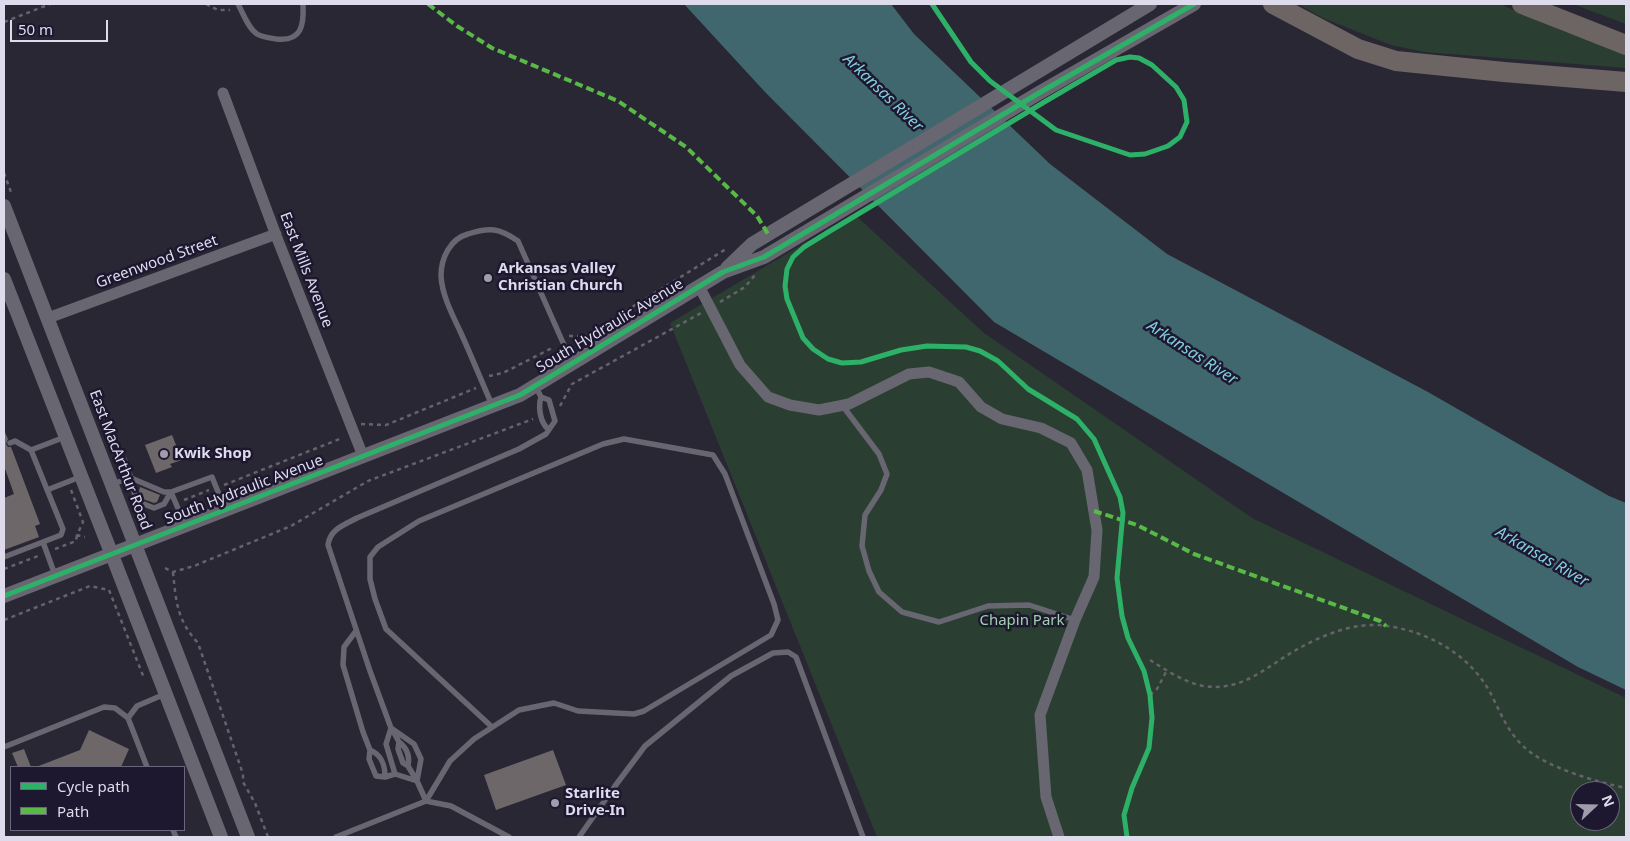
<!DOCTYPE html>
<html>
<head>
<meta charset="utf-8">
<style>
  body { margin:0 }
  #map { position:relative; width:1630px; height:841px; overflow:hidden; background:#2a2734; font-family:"Noto Sans",sans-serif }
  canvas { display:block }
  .frame { position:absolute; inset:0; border:5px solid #dedbec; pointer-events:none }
  .legend { position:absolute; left:10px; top:766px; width:175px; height:65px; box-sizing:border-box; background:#1d1830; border:1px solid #6a667b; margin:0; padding:6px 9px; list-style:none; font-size:15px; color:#dedbec }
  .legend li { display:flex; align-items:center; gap:10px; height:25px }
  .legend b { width:25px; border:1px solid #6a667b }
  .north { position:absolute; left:1570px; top:781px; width:50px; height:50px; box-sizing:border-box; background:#1d1830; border:1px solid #6a667b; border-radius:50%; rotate:69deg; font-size:14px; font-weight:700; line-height:20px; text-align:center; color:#dedbec }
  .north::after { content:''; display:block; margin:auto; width:18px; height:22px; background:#9f9cac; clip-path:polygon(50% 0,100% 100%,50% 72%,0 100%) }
  .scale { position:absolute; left:10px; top:20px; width:98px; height:22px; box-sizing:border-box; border:2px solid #dedbec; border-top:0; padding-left:6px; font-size:15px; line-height:18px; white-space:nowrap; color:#dedbec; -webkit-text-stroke:4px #1d1830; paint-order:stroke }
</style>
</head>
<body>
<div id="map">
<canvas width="1630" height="841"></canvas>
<div class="frame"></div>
<ul class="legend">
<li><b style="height:6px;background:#2db169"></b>Cycle path</li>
<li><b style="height:6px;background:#58b947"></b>Path</li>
</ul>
<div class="north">N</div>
<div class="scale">50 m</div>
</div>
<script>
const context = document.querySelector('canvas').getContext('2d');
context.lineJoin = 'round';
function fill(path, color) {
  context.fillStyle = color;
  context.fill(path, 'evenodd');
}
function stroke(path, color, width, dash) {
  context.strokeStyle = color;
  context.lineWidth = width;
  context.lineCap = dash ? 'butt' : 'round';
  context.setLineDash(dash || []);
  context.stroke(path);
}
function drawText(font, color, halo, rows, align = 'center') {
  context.font = font + ' "Noto Sans",sans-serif';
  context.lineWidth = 5;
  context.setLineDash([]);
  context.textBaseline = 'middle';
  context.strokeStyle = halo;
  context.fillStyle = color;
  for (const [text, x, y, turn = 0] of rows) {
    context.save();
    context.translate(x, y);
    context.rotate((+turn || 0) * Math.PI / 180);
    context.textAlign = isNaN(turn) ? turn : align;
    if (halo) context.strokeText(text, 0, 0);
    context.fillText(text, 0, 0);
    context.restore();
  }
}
fill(new Path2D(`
  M 1298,4 L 1500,4 L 1560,30 L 1626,54 L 1626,68 L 1425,52 L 1391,45 L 1323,18 Z
  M 1573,4 L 1626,4 L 1626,24 Z
  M 854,214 L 984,333 L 1252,518 L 1626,698 L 1626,837 L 877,837 L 670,323 ZM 1580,791 L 1610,791 L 1610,821 L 1580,821 Z`), '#2a3f31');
fill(new Path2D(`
  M 684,4 L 891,4 L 914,34 L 1050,164 L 1167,254 L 1428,392 L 1609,496 L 1626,503 L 1626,690 L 1578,667 L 994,322 L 765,92 Z`), '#40676e');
fill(new Path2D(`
  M 4,430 L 8,439 L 6,444 L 8,447 L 11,447 L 40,524 L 35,526 L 39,537 L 4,550 L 4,498 L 14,494 L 4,466 Z
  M 172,435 L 182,460 L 170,464 L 172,467 L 156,473 L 145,445 Z
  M 140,487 L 160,495 L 157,502 L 154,503 L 140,498 L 139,491 Z
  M 89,730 L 129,749 L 121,767 L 36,767 L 80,750 Z
  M 24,749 L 31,767 L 18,767 L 12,753 Z
  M 553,750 L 566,785 L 496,810 L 484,775 Z`), '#6e6769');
stroke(new Path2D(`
  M 206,4 L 218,10 L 230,10
  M 4,22 L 50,4
  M 4,173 L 12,195
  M 720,302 L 745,287 L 755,275
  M 569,336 L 585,336 L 726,249
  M 489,376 L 503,373 L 554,347
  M 560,406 L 572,384 L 701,313
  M 361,424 L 386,425 L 476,388
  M 224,485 L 342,438
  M 71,490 L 83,522 L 77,535 L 85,537
  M 184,500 L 209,490
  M 55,549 L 76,541 L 77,535
  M 165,568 L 173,572 L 194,566 L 291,526 L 368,481 L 533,419
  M 4,569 L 38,556
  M 173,572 C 176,602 177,620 198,643 L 243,774 L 243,782 L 255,803 L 268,837
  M 4,620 L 90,586 L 109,590 L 144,678
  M 1150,660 C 1166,670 1185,683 1204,686 C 1242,692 1266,667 1296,650 C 1322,635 1356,621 1387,626 C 1430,632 1470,655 1491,694 C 1500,712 1507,730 1522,745 C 1543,767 1597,782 1626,788
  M 1150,695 L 1157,689 L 1167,670`), '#65626c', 2.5, [4, 4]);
stroke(new Path2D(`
  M 238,4 C 243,13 248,28 257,34 C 262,37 270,38 276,39 C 302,42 304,25 303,4
  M 541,397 C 538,407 540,422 548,429
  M 492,405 C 481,380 471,355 460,331 C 452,314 442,295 441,276 C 441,258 450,239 468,234 C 490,227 499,228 518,241 L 572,363
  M 842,405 L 879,454 L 887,474 L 881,490 L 865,515 L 862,546 L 869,571 L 879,592 L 902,612 L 939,622 L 988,606 L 1029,605 L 1075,620
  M 31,450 L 65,437
  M 131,478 L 164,492 L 171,492 L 164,504 L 154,508 L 136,501 Z
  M 112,484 L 131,478 L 124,459
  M 47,490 L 80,477
  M 185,525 L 171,492 L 212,477 L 225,509
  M 43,542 L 55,575
  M 4,557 L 61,535 L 63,529 L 31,450 L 15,441 L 10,443
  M 356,631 L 344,647 L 343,665 L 363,732 L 370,750 L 369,759 L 376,776 L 385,777 L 395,774
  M 391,728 L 386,744 L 395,774 L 417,781
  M 392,729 L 399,742 L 398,749 L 403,763 L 408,766 L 417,781
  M 399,742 C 407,748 410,756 408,766
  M 4,747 L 104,707 L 115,708 L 128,718
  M 370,750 C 382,755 385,765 385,777
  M 147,767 L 128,718 L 137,706 L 165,694
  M 426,801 L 450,761 L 474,739 L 519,710 L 554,703 L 578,711 L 634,714 L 644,711 L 771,635 L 778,620 L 774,604 L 725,474 L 713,455 L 624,439 L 603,444 L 419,521 L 378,547 L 370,557 L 370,579 L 375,599 L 386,629 L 492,727
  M 426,801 L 417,781 L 421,759 L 414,744 L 391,728 L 370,671 L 328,545 C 330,529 344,525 357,518 L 519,449 L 546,434 L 555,421 L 549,400 L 541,397 L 535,385
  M 173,830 L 176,837
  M 336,837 L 426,801 L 451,806 L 509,837
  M 579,837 L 615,786 L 645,746 L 731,676 L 773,653 L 788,652 L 796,657 L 863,837`), '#686671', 5.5);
stroke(new Path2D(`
  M 223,93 L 277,238 L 363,456
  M 699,286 L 740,365 L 768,397 L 790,405 L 819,410 L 849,404 L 909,374 L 929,372 L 959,382 L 981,407 L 1002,419 L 1041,428 L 1071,443 L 1087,470 L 1097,530 L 1094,577 L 1075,620 L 1040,715 L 1046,797 L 1059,837
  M 48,318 L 276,234`), '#686671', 11);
stroke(new Path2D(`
  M 4,206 L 248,837
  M 727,268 L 752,244 L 1150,4
  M 4,279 L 112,555 L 221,837
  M 4,596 L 520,395 L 723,272 L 764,257 L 1039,93 L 1194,4`), '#686671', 14);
stroke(new Path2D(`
  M 1273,4 L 1358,49 L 1396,61 L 1504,72 L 1626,82
  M 1522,4 L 1626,45`), '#6d6464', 20);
stroke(new Path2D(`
  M 428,4 L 457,26 L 492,48 L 618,101 L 686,147 L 757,216 L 768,234
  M 1094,511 L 1137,525 L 1194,554 L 1380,621 L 1386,626`), '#58b947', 4, [8, 4]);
stroke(new Path2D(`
  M 932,4 L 971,62 L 990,81 L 1056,130 L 1130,155 L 1145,154 L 1168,146 L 1180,137 L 1187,122 L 1184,100 L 1176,87 L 1152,65 L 1139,58 L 1130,57 L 1116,60 L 1046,101 L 830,231 L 804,247 L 793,257 L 787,269 L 785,286 L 787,299 L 803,338 L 813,349 L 828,359 L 842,363 L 861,362 L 901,350 L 927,346 L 966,347 L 980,351 L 998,361 L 1028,389 L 1077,419 L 1094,439 L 1120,497 L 1123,513 L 1117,578 L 1122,616 L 1128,638 L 1144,671 L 1150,695 L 1152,718 L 1149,748 L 1132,788 L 1124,815 L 1127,837
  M 4,596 L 520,395 L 723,272 L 764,257 L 1039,93 L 1194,4`), '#2db169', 5);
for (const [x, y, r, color] of [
  [488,278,5,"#9f9cac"],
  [164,454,5,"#9f9cac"],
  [555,803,5,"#9f9cac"]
]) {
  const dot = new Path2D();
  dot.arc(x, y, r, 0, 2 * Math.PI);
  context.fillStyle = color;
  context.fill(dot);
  stroke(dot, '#1d1830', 2);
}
drawText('15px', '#dedbec', '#1d1830', [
  ["Greenwood Street",157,262,-20],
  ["East Mills Avenue",306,270,69],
  ["South Hydraulic Avenue",610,326,-31],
  ["East MacArthur Road",120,460,69],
  ["South Hydraulic Avenue",244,490,-21]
]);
drawText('bold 15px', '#dedbec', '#1d1830', [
  ["Arkansas Valley",498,269],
  ["Christian Church",498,286],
  ["Kwik Shop",174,454],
  ["Starlite",565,794],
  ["Drive-In",565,811]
], 'left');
drawText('15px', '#9dd2a9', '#1d1830', [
  ["Chapin Park",1022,621]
]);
drawText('italic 16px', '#80cedc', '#1d1830', [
  ["Arkansas River",883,93,44],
  ["Arkansas River",1192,353,33],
  ["Arkansas River",1542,557,30]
]);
</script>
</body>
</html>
